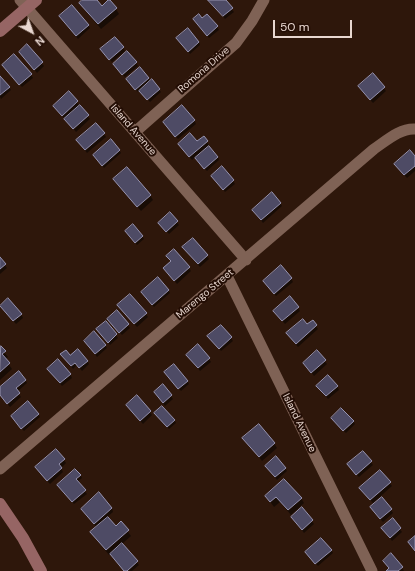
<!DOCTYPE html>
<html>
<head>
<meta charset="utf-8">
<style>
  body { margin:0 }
  #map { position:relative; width:415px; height:571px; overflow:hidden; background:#2e170b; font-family:"DM Sans",sans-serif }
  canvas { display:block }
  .north { position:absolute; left:12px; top:12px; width:40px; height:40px; -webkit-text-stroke:3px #230d04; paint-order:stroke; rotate:139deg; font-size:11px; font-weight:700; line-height:16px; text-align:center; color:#e8d7d0 }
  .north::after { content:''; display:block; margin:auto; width:14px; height:18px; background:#e8d7d0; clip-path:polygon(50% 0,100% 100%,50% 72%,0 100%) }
  .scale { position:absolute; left:273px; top:20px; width:79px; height:18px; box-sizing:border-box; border:2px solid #e8d7d0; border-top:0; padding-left:5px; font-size:12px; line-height:14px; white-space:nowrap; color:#e8d7d0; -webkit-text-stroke:3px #230d04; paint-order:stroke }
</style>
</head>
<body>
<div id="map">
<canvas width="415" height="571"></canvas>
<div class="north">N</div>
<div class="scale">50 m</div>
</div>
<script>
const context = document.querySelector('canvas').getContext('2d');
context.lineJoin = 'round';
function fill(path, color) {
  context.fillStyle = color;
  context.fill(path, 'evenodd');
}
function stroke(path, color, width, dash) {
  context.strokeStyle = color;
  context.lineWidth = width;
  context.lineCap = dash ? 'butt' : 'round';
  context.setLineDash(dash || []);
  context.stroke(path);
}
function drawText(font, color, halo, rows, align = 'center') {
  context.font = font + ' "DM Sans",sans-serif';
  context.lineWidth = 4;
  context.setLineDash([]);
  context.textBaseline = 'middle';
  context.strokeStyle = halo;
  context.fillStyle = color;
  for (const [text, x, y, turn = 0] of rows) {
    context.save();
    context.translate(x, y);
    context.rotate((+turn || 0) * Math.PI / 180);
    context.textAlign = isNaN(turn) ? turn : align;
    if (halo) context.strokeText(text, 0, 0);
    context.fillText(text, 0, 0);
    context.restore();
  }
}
fill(new Path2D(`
  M 84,0 L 96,0 L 102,7 L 116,9 L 119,14 L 101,29 L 83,8 Z
  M 210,0 L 224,0 L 234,12 L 225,19 Z
  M 60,16 L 88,25 L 90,28 L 78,39 Z
  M 194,20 L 217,27 L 219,30 L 209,38 Z
  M 179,41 L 199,42 L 200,45 L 190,54 Z
  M 27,46 L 44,66 L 37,73 L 20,52 Z
  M 123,48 L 125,51 L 112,62 L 104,53 Z
  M 136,63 L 138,66 L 125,77 L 116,67 Z
  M 5,68 L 31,75 L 33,78 L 22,87 Z
  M 373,75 L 386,91 L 373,103 L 361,90 Z
  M 0,77 L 11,90 L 1,99 L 0,97 Z
  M 148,78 L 161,92 L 150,102 L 140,90 L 138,92 L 129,82 Z
  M 69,93 L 90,119 L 76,132 L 65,118 L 64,118 L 56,109 Z
  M 194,120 L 196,124 L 178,139 L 164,123 Z
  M 104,134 L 106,137 L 87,153 L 79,143 Z
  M 203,137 L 209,145 L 192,160 L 181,147 L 197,143 Z
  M 119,150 L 121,153 L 104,168 L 94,155 Z
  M 218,157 L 219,160 L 207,171 L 198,162 Z
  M 415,158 L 415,171 L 407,178 L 397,167 Z
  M 214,179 L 233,181 L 235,184 L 225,192 Z
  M 115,180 L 150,195 L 153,200 L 141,211 Z
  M 280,203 L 282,206 L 263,223 L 253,210 Z
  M 170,214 L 179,225 L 169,234 L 162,226 Z
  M 126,232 L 142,236 L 144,239 L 137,245 Z
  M 193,239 L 209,259 L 200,267 L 185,250 Z
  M 174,250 L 191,271 L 177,284 L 166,271 L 172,261 Z
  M 0,259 L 7,268 L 0,274 Z
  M 291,278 L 293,282 L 276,296 L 266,284 Z
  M 168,290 L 170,293 L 154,307 L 144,296 Z
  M 120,308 L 146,314 L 148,317 L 137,327 Z
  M 298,308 L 300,311 L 285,324 L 276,314 Z
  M 3,309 L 21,314 L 23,318 L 16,324 Z
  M 117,312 L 130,328 L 122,335 L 110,322 Z
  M 312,321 L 318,329 L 298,347 L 287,334 L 307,326 Z
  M 106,322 L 118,338 L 110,345 L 99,332 Z
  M 231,338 L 233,341 L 221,351 L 211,339 Z
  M 87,344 L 105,345 L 107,348 L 97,357 Z
  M 0,347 L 8,357 L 5,359 L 12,369 L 0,380 Z
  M 317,352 L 327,364 L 314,376 L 304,363 Z
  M 70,356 L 87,361 L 89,364 L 82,371 L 77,365 L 73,369 L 64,358 Z
  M 189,358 L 209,359 L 211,362 L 200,371 Z
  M 50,372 L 70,374 L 72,378 L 62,386 Z
  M 167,376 L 187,381 L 189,384 L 181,391 Z
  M 25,380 L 27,383 L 17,392 L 21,397 L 10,407 L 0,395 L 0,388 Z
  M 163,386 L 173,399 L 165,406 L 155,393 Z
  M 337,386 L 339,390 L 328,399 L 320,389 Z
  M 137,396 L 152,415 L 143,424 L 129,408 Z
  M 38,414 L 40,417 L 24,431 L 14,420 Z
  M 158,416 L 174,420 L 176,423 L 169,429 Z
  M 353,421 L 355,424 L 346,433 L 334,422 Z
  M 244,438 L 274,443 L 277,448 L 262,461 Z
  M 56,450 L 66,463 L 61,468 L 63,472 L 50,484 L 38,471 Z
  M 363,452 L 373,465 L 359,477 L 350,468 Z
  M 266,466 L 285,468 L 287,471 L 277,480 Z
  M 380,471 L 392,486 L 373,503 L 362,491 Z
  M 80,475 L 82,478 L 77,482 L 87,494 L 74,504 L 60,488 Z
  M 266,496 L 301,498 L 304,503 L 291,515 L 280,502 L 274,507 Z
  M 112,508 L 113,512 L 107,517 L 116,527 L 121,522 L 131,536 L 122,544 L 139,565 L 132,571 L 125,571 L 111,554 L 109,555 L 95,538 L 92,533 L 97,528 L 84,512 Z
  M 302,509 L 314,524 L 304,533 L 292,517 Z
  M 391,510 L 393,513 L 383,522 L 373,511 Z
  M 392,519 L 402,532 L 392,541 L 382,528 Z
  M 331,550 L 333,553 L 318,566 L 308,555 Z
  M 384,561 L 402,568 L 404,571 L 387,571 L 389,569 Z`), '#0007');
const building = new Path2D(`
  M 82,0 L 97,0 L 102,6 L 108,0 L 110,0 L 117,8 L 98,24 L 79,3 Z
  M 208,0 L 226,0 L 233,8 L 223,16 Z
  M 72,5 L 89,25 L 76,36 L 59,16 Z
  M 199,14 L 202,18 L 207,14 L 218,26 L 207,36 L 193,19 Z
  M 188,28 L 199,42 L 188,52 L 176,38 Z
  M 115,37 L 124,47 L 109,60 L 100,49 Z
  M 27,44 L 43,62 L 34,70 L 19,52 Z
  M 127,51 L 137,62 L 122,75 L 113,64 Z
  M 14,54 L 32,74 L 19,85 L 2,65 Z
  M 140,67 L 149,78 L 135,90 L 126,79 Z
  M 373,73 L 385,87 L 370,100 L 358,86 Z
  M 0,76 L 10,87 L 0,95 Z
  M 152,79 L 160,89 L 147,100 L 139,91 Z
  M 69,91 L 78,101 L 62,116 L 53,106 Z
  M 80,105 L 89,115 L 73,129 L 64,119 Z
  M 182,105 L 195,120 L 175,137 L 163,122 Z
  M 96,123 L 105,133 L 85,150 L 76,140 Z
  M 190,133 L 197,141 L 204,136 L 208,141 L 189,157 L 178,144 Z
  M 111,139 L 120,150 L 102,166 L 93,155 Z
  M 209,146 L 218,157 L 204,169 L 195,158 Z
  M 410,150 L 415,156 L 415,166 L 404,175 L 394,164 Z
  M 222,166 L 234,180 L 223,190 L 211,176 Z
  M 127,167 L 151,195 L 137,207 L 113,179 Z
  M 272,192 L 281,203 L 261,220 L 252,210 Z
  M 170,212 L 178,221 L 166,232 L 158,223 Z
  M 133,224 L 143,236 L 135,243 L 125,231 Z
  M 193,238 L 208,255 L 198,264 L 182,247 Z
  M 174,249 L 190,267 L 174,281 L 163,268 L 171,261 L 166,256 Z
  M 0,257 L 6,264 L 0,269 Z
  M 281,265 L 292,278 L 274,294 L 263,281 Z
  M 158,277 L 169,290 L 152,305 L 141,292 Z
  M 130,294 L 147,313 L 134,324 L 117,305 Z
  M 290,296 L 299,307 L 282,321 L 273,311 Z
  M 8,298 L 22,314 L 13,321 L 0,306 Z
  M 117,310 L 129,324 L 119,333 L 107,319 Z
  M 303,319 L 307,324 L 313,320 L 317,325 L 296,344 L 286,333 Z
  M 106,321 L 117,334 L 108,343 L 96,329 Z
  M 221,325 L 232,337 L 219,349 L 207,336 Z
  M 94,331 L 106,345 L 95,354 L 84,341 Z
  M 198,344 L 210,358 L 198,368 L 186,355 Z
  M 1,346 L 6,351 L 2,354 L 10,363 L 0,372 Z
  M 78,349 L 88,361 L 79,368 L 75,363 L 71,366 L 60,354 L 66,350 L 70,355 Z
  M 317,350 L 326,360 L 311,373 L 303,363 Z
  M 58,359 L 71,374 L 60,383 L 47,369 Z
  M 174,364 L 188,381 L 178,389 L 164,372 Z
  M 19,371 L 26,380 L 16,388 L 20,393 L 7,404 L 0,395 L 0,387 Z
  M 328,375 L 338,386 L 326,396 L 316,386 Z
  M 163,384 L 172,395 L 163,403 L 154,392 Z
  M 137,395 L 151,411 L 140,421 L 126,405 Z
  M 28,401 L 39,414 L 21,429 L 11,416 Z
  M 162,406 L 175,420 L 167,427 L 154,413 Z
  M 341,408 L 354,421 L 343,431 L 331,418 Z
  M 259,424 L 275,443 L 259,457 L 242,438 Z
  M 56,449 L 65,459 L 59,464 L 62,468 L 47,481 L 35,467 Z
  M 363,451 L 372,461 L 356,475 L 347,464 Z
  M 276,456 L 286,468 L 275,477 L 265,466 Z
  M 75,469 L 81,475 L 76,479 L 86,490 L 72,502 L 57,485 Z
  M 380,470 L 391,482 L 370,500 L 359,488 Z
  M 284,479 L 302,498 L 288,510 L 276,497 L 270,502 L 265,496 Z
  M 99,492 L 112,508 L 94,524 L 81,509 Z
  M 382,497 L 392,509 L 380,519 L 370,507 Z
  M 302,507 L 313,520 L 302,530 L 291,517 Z
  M 108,517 L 116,526 L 121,521 L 129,530 L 106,550 L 90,532 Z
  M 393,518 L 401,528 L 390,538 L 381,528 Z
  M 415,536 L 415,551 L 408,542 Z
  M 321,538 L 332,550 L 315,564 L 305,552 Z
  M 122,543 L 138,561 L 127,571 L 124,571 L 110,554 Z
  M 391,553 L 403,567 L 398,571 L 386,571 L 389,568 L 383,561 Z`);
fill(building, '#4e4b65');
stroke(building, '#9693b0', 1);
stroke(new Path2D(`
  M 20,0 L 246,260
  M 135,132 L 236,43 L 252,21 L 264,0
  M 227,276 L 372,571
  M 0,469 L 374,149 C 386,141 400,128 415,129`), '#7f6255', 11);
stroke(new Path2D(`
  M 0,31 L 36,0
  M 0,504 L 23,538 L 41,571`), '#966564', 12);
drawText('10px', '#e8d7d0', '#230d04', [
  ["Romona Drive",204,70,-41],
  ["Island Avenue",133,130,49],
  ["Marengo Street",205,294,-40],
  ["Island Avenue",299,423,64]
]);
</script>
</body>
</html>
